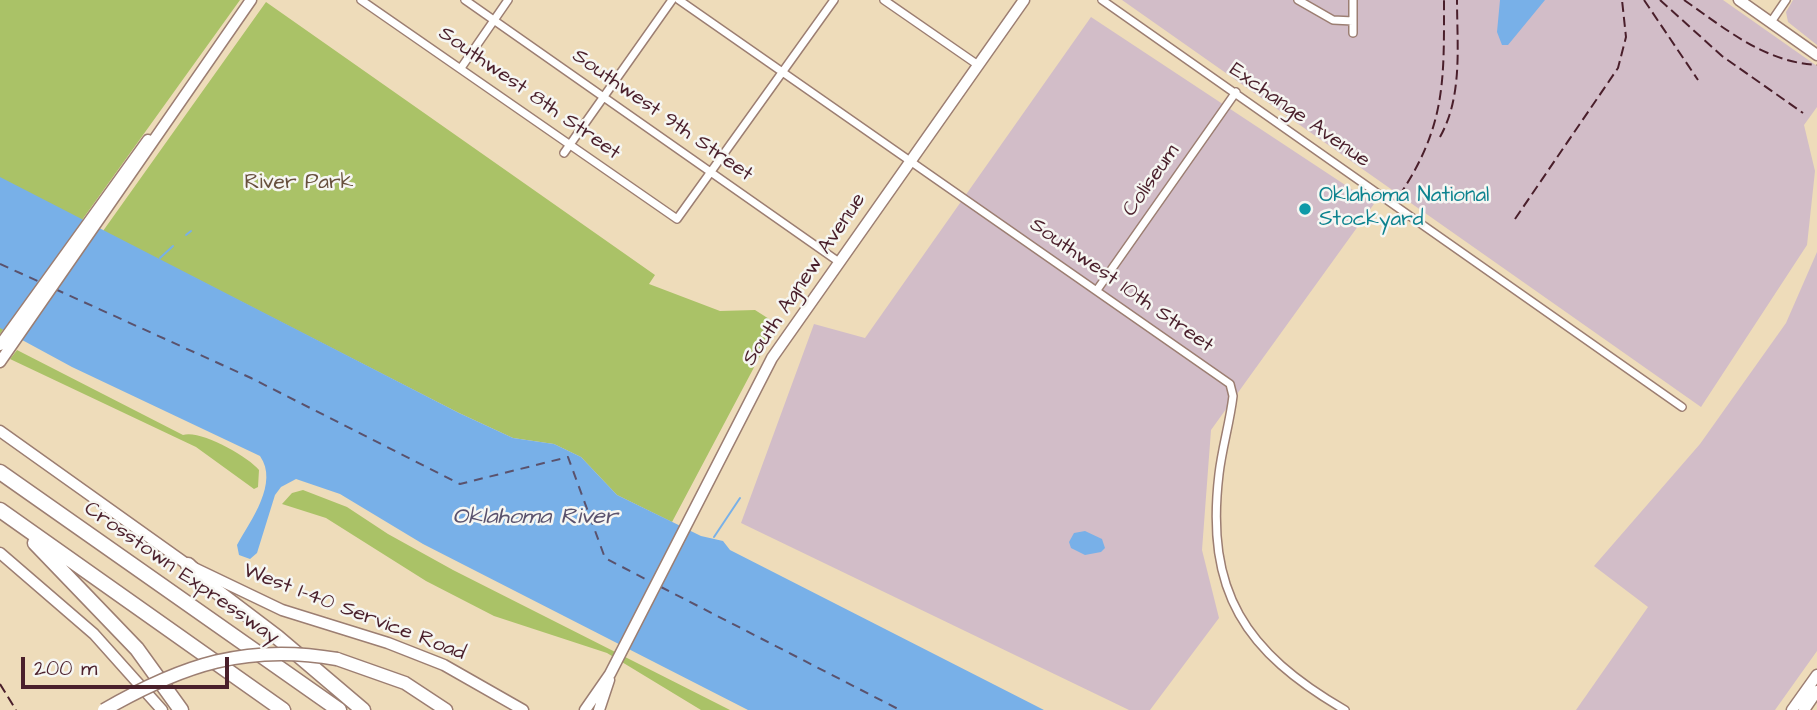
<!DOCTYPE html>
<html>
<head>
<meta charset="utf-8">
<style>
  body { margin:0 }
  #map { position:relative; width:1817px; height:710px; overflow:hidden; background:#eedcba; font-family:"Architects Daughter",sans-serif }
  canvas { display:block }
  .scale { position:absolute; left:21px; top:657px; width:208px; height:32px; box-sizing:border-box; border:4px solid #4a1f2b; border-top:0; padding-left:9px; font-size:21px; line-height:24px; white-space:nowrap; color:#4a1f2b; -webkit-text-stroke:5px #f6f6f2; paint-order:stroke }
</style>
</head>
<body>
<div id="map">
<canvas width="1817" height="710"></canvas>
<div class="scale">200 m</div>
</div>
<script>
const context = document.querySelector('canvas').getContext('2d');
context.lineJoin = 'round';
function fill(path, color) {
  context.fillStyle = color;
  context.fill(path, 'evenodd');
}
function stroke(path, color, width, dash) {
  context.strokeStyle = color;
  context.lineWidth = width;
  context.lineCap = dash ? 'butt' : 'round';
  context.setLineDash(dash || []);
  context.stroke(path);
}
function drawText(font, color, halo, rows, align = 'center') {
  context.font = font + ' "Architects Daughter",sans-serif';
  context.lineWidth = 5;
  context.setLineDash([]);
  context.textBaseline = 'middle';
  context.strokeStyle = halo;
  context.fillStyle = color;
  for (const [text, x, y, turn = 0] of rows) {
    context.save();
    context.translate(x, y);
    context.rotate((+turn || 0) * Math.PI / 180);
    context.textAlign = isNaN(turn) ? turn : align;
    if (halo) context.strokeText(text, 0, 0);
    context.fillText(text, 0, 0);
    context.restore();
  }
}
fill(new Path2D(`
  M 1122,0 L 1723,0 L 1817,66 L 1817,107 L 1804,125 L 1815,171 L 1807,245 L 1701,407 Z
  M 1793,0 L 1817,0 L 1817,45 L 1788,22 L 1786,12 Z
  M 1091,17 L 1374,204 L 1211,430 L 1202,550 L 1219,618 L 1150,710 L 1129,710 L 741,523 L 814,324 L 865,338 Z
  M 1817,252 L 1817,651 L 1775,710 L 1576,710 L 1648,607 L 1594,566 L 1700,444 L 1786,323 Z`), '#d2bdc8');
fill(new Path2D(`
  M 0,0 L 240,0 L 0,334 Z
  M 266,2 L 655,275 L 649,284 L 720,311 L 755,310 L 777,324 L 672,522 L 617,495 L 581,457 L 554,444 L 513,438 L 459,413 L 103,231 Z
  M 17,350 L 183,435 C 199,429 248,456 259,470 L 258,487 L 254,489 L 196,447 L 10,359 Z
  M 303,490 L 347,507 L 388,534 L 453,570 L 730,710 L 701,710 L 607,653 L 494,616 L 426,581 L 326,518 L 282,504 L 292,493 Z`), '#aac267');
fill(new Path2D(`
  M 1500,0 L 1545,0 L 1508,45 L 1502,45 L 1497,32 Z
  M 0,177 L 459,413 L 513,438 L 554,444 L 581,457 L 617,495 L 701,536 L 723,541 L 730,550 L 1044,710 L 748,710 L 423,544 L 340,494 L 296,479 L 281,487 L 275,495 L 257,553 L 250,559 L 239,555 L 237,545 C 251,520 279,483 260,456 L 72,367 L 0,328 Z
  M 1085,531 L 1102,539 L 1105,548 L 1101,552 L 1085,555 L 1071,548 L 1069,542 L 1074,533 Z`), '#78b0e8');
stroke(new Path2D(`
  M 186,235 L 191,231
  M 160,258 L 173,246
  M 714,537 L 740,498`), '#78b0e8', 2);
stroke(new Path2D(`
  M 0,264 L 40,282
  M 55,289 L 251,378 L 460,484 L 568,457 L 605,558 L 653,583
  M 661,587 L 900,710`), '#5a526d', 2, [9, 7]);
const street = new Path2D(`
  M 361,0 L 677,219 L 834,0
  M 465,0 L 839,262
  M 679,0 L 1230,384 L 1233,396 C 1230,422 1222,448 1219,474 C 1205,592 1245,652 1345,710
  M 884,0 L 978,65
  M 1102,0 L 1682,407
  M 1298,0 L 1333,20 L 1353,21
  M 1353,0 L 1353,33
  M 1771,22 L 1786,0
  M 461,68 L 508,0
  M 564,153 L 672,0
  M 1097,290 L 1236,92`);
const secondary = new Path2D(`
  M 1739,0 L 1817,55
  M 0,345 L 148,140
  M 0,362 L 251,0
  M 0,431 L 188,565 L 282,610 L 388,643 L 444,665 L 523,710
  M 0,553 L 94,634 L 162,710
  M 585,710 L 610,674 L 772,358 L 1024,0
  M 599,710 L 609,680
  M 1792,710 L 1817,675
  M 1804,710 L 1817,691`);
const primary = new Path2D(`
  M 337,659 L 405,683 L 446,710`);
const highway = new Path2D(`
  M 0,472 L 339,710
  M 0,510 L 283,710
  M 35,543 L 137,649 L 181,710
  M 188,565 L 211,587 L 277,637 L 363,710`);
stroke(street, '#9c7e72', 10);
stroke(secondary, '#9c7e72', 13);
stroke(primary, '#9c7e72', 15);
stroke(highway, '#9c7e72', 17);
stroke(street, '#fff', 7);
stroke(secondary, '#fff', 10);
stroke(primary, '#fff', 12);
stroke(highway, '#fff', 14);
stroke(new Path2D(`
  M 1644,0 L 1698,80
  M 1660,0 L 1722,56 L 1803,113
  M 1684,0 C 1726,29 1764,62 1817,65
  M 1440,137 C 1463,96 1457,45 1457,0
  M 1399,196 C 1446,126 1444,81 1444,0
  M 1515,219 L 1618,68 L 1626,37 L 1622,0
  M 0,684 L 16,710`), '#4a1f2b', 2, [10, 5]);
const primaryBridge = new Path2D(`
  M 104,710 C 182,665 247,643 337,659`);
stroke(primaryBridge, '#9c7e72', 15, []);
stroke(primaryBridge, '#fff', 12);
for (const [x, y, r, color] of [
  [1305,209,7,"#0f9aa8"]
]) {
  const dot = new Path2D();
  dot.arc(x, y, r, 0, 2 * Math.PI);
  context.fillStyle = color;
  context.fill(dot);
  stroke(dot, '#f6f6f2', 2.5);
}
drawText('21px', '#4a1f2b', '#f6f6f2', [
  ["Southwest 8th Street",529,94,35],
  ["Southwest 9th Street",662,116,35],
  ["Exchange Avenue",1299,116,35],
  ["Coliseum",1152,181,-55],
  ["South Agnew Avenue",805,280,-56],
  ["Southwest 10th Street",1121,286,35],
  ["Crosstown Expressway",181,574,35],
  ["West I-40 Service Road",354,613,21]
]);
drawText('21px', '#67503d', '#f6f6f2', [
  ["River Park",299,184]
]);
drawText('21px', '#0d838f', '#f6f6f2', [
  ["Oklahoma National",1319,197],
  ["Stockyard",1319,221]
], 'left');
drawText('italic 23px', '#5a526d', '#f6f6f2', [
  ["Oklahoma River",535,518]
]);
</script>
</body>
</html>
